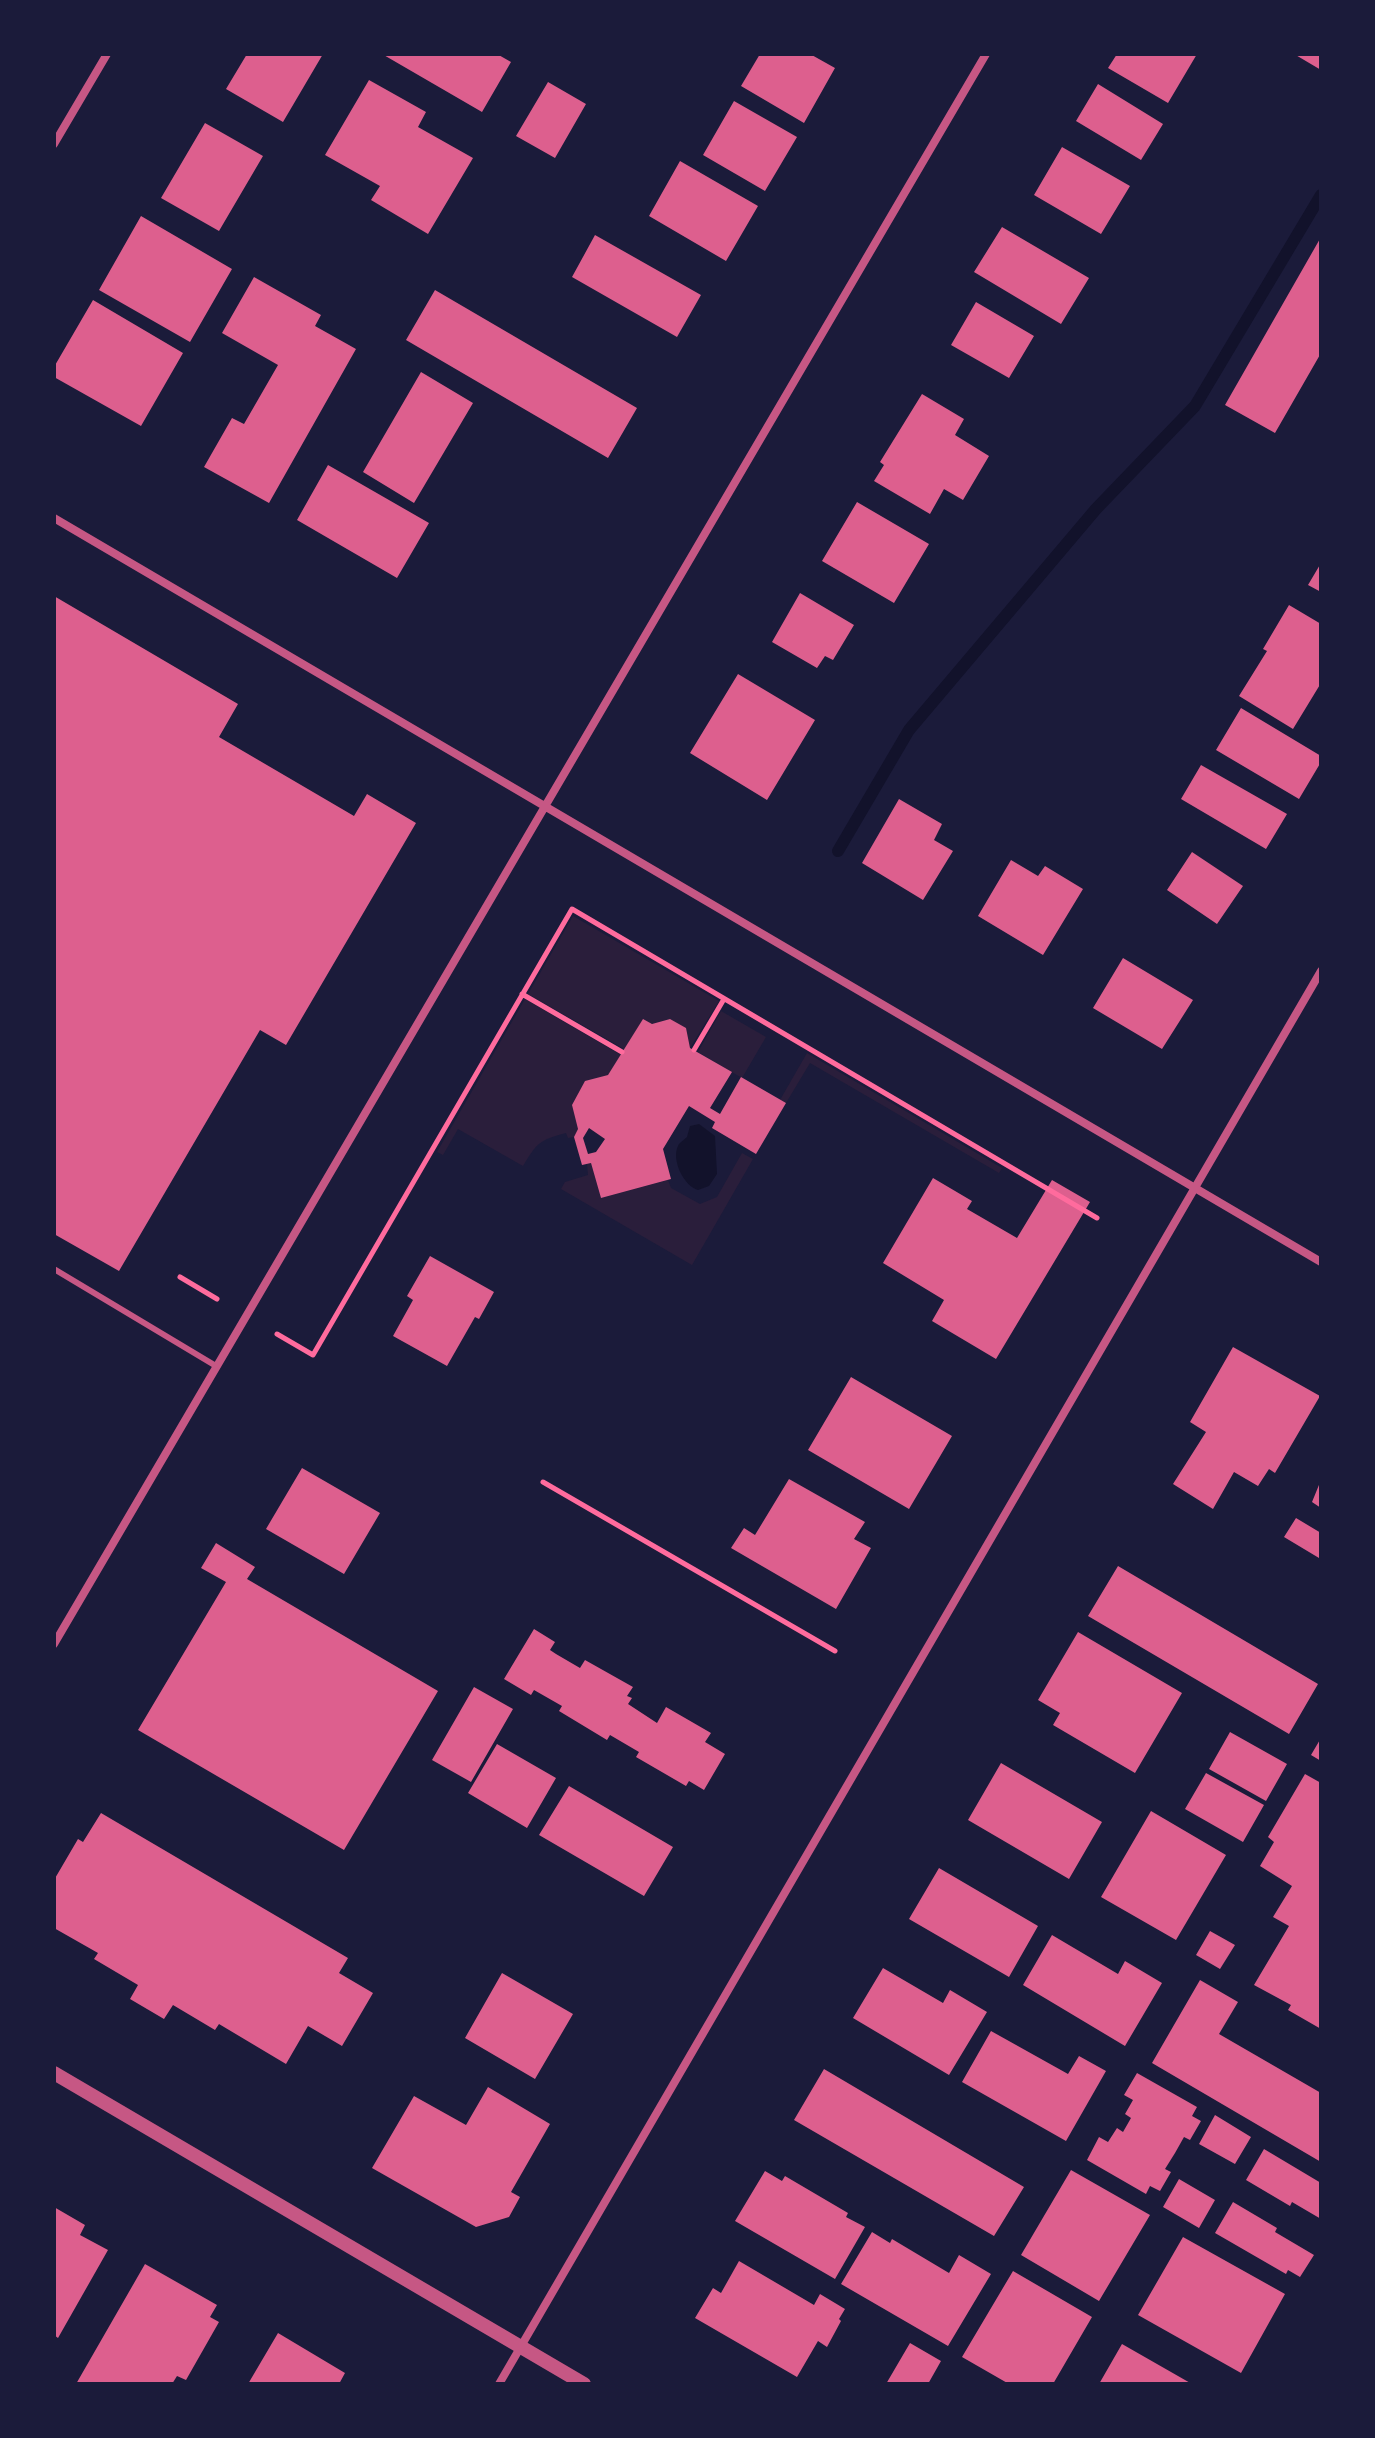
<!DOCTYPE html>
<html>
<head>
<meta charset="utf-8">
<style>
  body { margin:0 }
  #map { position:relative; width:1375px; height:2438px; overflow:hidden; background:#1b1b3a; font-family:"Alegreya Sans",sans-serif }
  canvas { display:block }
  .frame { position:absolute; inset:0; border:56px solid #1b1b3a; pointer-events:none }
</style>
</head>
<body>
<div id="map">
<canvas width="1375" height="2438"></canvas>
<div class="frame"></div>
</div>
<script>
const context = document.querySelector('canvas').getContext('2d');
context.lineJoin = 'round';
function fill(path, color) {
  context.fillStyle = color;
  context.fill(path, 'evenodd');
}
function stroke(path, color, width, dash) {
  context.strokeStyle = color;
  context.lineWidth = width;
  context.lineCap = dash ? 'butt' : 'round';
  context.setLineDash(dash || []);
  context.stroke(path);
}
fill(new Path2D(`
  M 573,916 L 719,1001 L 690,1048 L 686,1029 L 669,1019 L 652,1024 L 643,1020 L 624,1049 L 528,994 Z
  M 525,999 L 621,1055 L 608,1075 L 585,1082 L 572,1105 L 578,1129 L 574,1137 L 568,1138 L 566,1133 C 539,1140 537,1143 523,1166 L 458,1129 L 443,1155 L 437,1152 Z
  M 721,1011 L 766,1037 L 742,1078 L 698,1052 Z
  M 807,1053 L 1002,1168 L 999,1173 L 810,1063 L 786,1103 L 780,1100 Z
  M 742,1153 L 753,1159 L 692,1265 L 561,1189 L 565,1182 L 588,1175 L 587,1164 L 591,1163 L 601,1198 L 668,1180 L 671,1188 L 700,1204 L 717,1197 Z`), '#2a1e3b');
fill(new Path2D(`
  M 699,1124 L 715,1136 L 717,1174 L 709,1186 L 698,1190 C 684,1186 671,1160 678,1146 C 679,1143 685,1139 687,1137 L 690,1126 Z`), '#12122b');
stroke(new Path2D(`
  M 838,851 L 909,730 L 1096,509 L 1195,406 L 1321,195`), '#12122b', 12);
fill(new Path2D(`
  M 247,54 L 323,54 L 283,122 L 226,89 Z
  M 382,54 L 497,54 L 511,62 L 482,112 Z
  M 760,54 L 810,54 L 835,68 L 804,123 L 741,86 Z
  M 1117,54 L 1197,54 L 1168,103 L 1108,68 Z
  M 1294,54 L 1321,54 L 1321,70 Z
  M 369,80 L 426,112 L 418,127 L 473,158 L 428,234 L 371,200 L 380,186 L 325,155 Z
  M 548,82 L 586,104 L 555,158 L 516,136 Z
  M 1098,84 L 1163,124 L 1141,160 L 1076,121 Z
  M 734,101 L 797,137 L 765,191 L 703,155 Z
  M 205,123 L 263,156 L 219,231 L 161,198 Z
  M 1062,147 L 1130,186 L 1101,234 L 1034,195 Z
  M 680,161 L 758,206 L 726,261 L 649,216 Z
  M 141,216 L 232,269 L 190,342 L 99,290 Z
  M 1002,227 L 1089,278 L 1061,324 L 974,272 Z
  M 595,235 L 701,295 L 677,337 L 572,277 Z
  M 1321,237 L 1321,353 L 1275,433 L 1225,405 Z
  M 254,277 L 321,315 L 315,326 L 356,349 L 269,503 L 204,467 L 232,418 L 244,424 L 278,365 L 222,333 Z
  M 435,290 L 637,408 L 608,458 L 406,340 Z
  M 93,300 L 183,353 L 141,426 L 54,377 L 54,367 Z
  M 976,302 L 1034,336 L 1009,378 L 951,345 Z
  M 421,372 L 473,403 L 414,503 L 363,472 Z
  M 922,394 L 964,419 L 955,435 L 989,456 L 963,500 L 944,489 L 930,514 L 874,481 L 884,465 L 880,462 Z
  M 328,465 L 429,523 L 397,578 L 297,520 Z
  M 857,502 L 929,544 L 894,603 L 822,561 Z
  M 1321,563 L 1321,592 L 1308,585 Z
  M 800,593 L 854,625 L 833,660 L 825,656 L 817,668 L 772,642 Z
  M 54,596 L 238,704 L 219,737 L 354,816 L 367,794 L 416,823 L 286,1045 L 260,1030 L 119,1271 L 54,1234 Z
  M 1289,605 L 1321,624 L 1321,683 L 1293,729 L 1239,696 L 1267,651 L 1263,649 Z
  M 738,674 L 815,720 L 767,800 L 690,753 Z
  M 1241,708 L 1321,756 L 1321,762 L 1299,799 L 1216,750 Z
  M 1201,765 L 1287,814 L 1266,849 L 1181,799 Z
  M 899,799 L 942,824 L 934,840 L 953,851 L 923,900 L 862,863 Z
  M 1192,852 L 1243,886 L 1217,924 L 1167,890 Z
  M 1011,860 L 1038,876 L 1045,866 L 1083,889 L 1043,955 L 978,916 Z
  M 1123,958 L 1193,1000 L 1162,1049 L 1093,1008 Z
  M 643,1019 L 652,1024 L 670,1019 L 686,1028 L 690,1048 L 732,1072 L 710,1108 L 720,1114 L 741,1077 L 786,1103 L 756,1154 L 712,1128 L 715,1122 L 689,1106 L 663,1149 L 671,1179 L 601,1198 L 591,1163 L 582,1165 L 574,1137 L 578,1129 L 572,1105 L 585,1081 L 608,1075 ZM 589,1128 L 605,1139 L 596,1152 L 588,1154 L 583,1138 Z
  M 933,1178 L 972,1201 L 967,1209 L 1017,1238 L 1052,1180 L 1090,1202 L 996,1359 L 932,1321 L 944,1300 L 883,1263 Z
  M 430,1256 L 494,1292 L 479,1319 L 475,1317 L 447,1366 L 393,1336 L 413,1300 L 407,1296 Z
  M 1233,1347 L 1320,1396 L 1275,1473 L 1269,1469 L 1258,1486 L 1234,1472 L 1213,1509 L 1173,1484 L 1206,1432 L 1190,1422 Z
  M 851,1377 L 952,1436 L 909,1509 L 808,1450 Z
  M 302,1468 L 380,1513 L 344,1574 L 266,1529 Z
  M 789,1479 L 865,1522 L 854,1539 L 871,1548 L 836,1609 L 731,1548 L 744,1528 L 755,1535 Z
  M 1321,1480 L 1321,1508 L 1312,1502 Z
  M 1296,1518 L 1321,1533 L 1319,1558 L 1284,1537 Z
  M 216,1543 L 255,1567 L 247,1579 L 438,1691 L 344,1850 L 138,1730 L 226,1582 L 201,1568 Z
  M 1118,1566 L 1318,1684 L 1289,1734 L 1088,1616 Z
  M 534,1629 L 555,1642 L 550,1650 L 556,1654 L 580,1668 L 585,1660 L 633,1687 L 627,1696 L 632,1698 L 628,1704 L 657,1723 L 666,1707 L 711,1733 L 705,1742 L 725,1754 L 704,1790 L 689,1781 L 686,1786 L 636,1757 L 639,1752 L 610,1735 L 607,1740 L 559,1711 L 562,1706 L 534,1690 L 531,1695 L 504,1679 Z
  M 1078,1632 L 1182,1693 L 1135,1773 L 1053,1725 L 1060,1713 L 1038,1700 Z
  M 474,1687 L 513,1709 L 471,1782 L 432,1760 Z
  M 1230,1732 L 1287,1764 L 1266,1801 L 1209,1769 Z
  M 1321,1738 L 1321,1761 L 1311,1755 Z
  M 497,1744 L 556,1778 L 527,1828 L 468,1793 Z
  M 1001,1763 L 1102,1822 L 1069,1879 L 968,1820 Z
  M 1206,1773 L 1264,1805 L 1243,1842 L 1185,1809 Z
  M 1305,1774 L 1321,1783 L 1321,2029 L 1288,2010 L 1291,2005 L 1254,1985 L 1289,1926 L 1273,1917 L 1292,1886 L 1260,1866 L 1274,1842 L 1268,1837 Z
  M 569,1786 L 673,1847 L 644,1896 L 539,1835 Z
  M 1151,1811 L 1226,1855 L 1176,1940 L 1101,1897 Z
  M 101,1813 L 348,1958 L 339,1973 L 373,1993 L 342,2046 L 308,2026 L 286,2064 L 219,2024 L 215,2030 L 173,2005 L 164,2019 L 130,1999 L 138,1985 L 94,1959 L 98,1953 L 54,1928 L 54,1880 L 78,1839 L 83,1842 Z
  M 939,1868 L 1038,1926 L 1009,1977 L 909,1919 Z
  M 1210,1931 L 1235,1945 L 1220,1969 L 1196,1955 Z
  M 1052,1935 L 1118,1974 L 1125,1961 L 1162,1983 L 1125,2046 L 1023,1985 Z
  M 883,1968 L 943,2003 L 950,1990 L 987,2012 L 949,2075 L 853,2018 Z
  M 502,1973 L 573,2014 L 535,2079 L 465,2038 Z
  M 1200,1980 L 1238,2002 L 1219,2034 L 1321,2093 L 1321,2162 L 1152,2063 Z
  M 991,2031 L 1068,2074 L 1079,2056 L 1106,2071 L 1066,2141 L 962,2082 Z
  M 824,2069 L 1024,2187 L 994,2236 L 794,2120 Z
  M 1137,2073 L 1197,2107 L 1192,2116 L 1201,2121 L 1190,2140 L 1184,2137 L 1175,2153 L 1165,2169 L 1171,2172 L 1160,2191 L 1150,2186 L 1146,2194 L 1087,2160 L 1099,2137 L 1108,2142 L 1117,2128 L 1123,2132 L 1131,2118 L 1125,2114 L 1133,2100 L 1124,2095 Z
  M 488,2087 L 550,2124 L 511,2192 L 520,2197 L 509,2217 L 476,2227 L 372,2168 L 414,2096 L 466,2125 Z
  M 1215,2115 L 1251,2137 L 1235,2164 L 1199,2144 Z
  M 1264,2149 L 1321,2183 L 1321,2219 L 1292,2202 L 1290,2206 L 1246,2180 Z
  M 1071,2170 L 1150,2215 L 1099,2301 L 1021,2255 Z
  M 765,2171 L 782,2181 L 785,2176 L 848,2213 L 846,2217 L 865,2227 L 835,2279 L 735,2221 Z
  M 1179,2179 L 1215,2200 L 1199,2228 L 1163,2207 Z
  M 1233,2202 L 1277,2228 L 1275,2232 L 1314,2255 L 1300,2277 L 1288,2270 L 1286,2274 L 1215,2233 Z
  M 54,2207 L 85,2225 L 80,2235 L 108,2250 L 58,2338 L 54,2335 Z
  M 872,2232 L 890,2243 L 892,2239 L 949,2273 L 959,2255 L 991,2274 L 948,2346 L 841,2284 Z
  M 1183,2237 L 1285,2294 L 1241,2373 L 1138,2315 Z
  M 739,2261 L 814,2305 L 820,2294 L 845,2309 L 839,2319 L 841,2321 L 827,2347 L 818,2341 L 797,2377 L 695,2318 L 713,2288 L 721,2293 Z
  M 145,2264 L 217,2305 L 210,2317 L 219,2322 L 186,2380 L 177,2376 L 172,2384 L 76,2384 Z
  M 1013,2271 L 1092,2317 L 1053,2384 L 1009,2384 L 962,2357 Z
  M 278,2333 L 345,2373 L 339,2384 L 248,2384 Z
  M 910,2343 L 941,2361 L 928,2384 L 886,2384 Z
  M 1122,2344 L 1192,2384 L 1099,2384 Z`), '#dd5f8e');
stroke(new Path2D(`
  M 522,994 L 622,1052
  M 694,1050 L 724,999
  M 180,1277 L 217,1299
  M 277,1334 L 313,1355 L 572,909 L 1097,1218
  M 543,1482 L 835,1651`), '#ff6b9d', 5);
stroke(new Path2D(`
  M 54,1269 L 216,1366`), '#c65784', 6);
stroke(new Path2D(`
  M 54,144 L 107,54
  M 54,518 L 1321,1262
  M 54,1644 L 986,54
  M 499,2384 L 1321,971`), '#c65784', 8);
stroke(new Path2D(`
  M 54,2073 L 584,2384`), '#c65784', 14);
</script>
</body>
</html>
